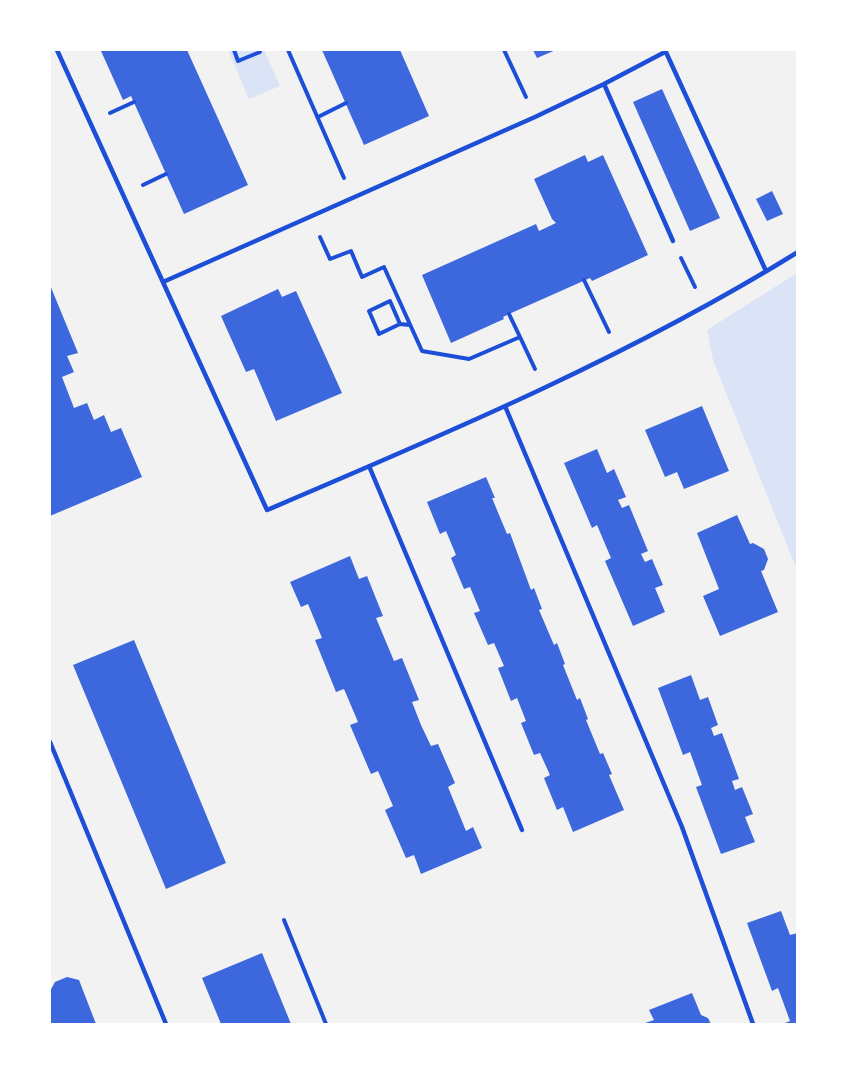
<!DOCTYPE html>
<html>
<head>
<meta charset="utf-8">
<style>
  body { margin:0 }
  #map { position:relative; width:847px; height:1074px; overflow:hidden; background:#f2f2f2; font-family:"Exo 2",sans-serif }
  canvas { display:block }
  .frame { position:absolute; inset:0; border:51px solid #fff; pointer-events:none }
</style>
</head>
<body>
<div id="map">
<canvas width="847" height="1074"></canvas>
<div class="frame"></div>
</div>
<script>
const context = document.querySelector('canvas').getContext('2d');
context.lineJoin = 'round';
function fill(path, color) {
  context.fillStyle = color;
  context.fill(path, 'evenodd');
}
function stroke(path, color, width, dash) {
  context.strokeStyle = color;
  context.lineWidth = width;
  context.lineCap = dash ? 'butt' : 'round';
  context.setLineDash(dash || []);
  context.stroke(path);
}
fill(new Path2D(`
  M 228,50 L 264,50 L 280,86 L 249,99 Z
  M 797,273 L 797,570 L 713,360 L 707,330 Z`), '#dbe4f7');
fill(new Path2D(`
  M 104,50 L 187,50 L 248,185 L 184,214 L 131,96 L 123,100 L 101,51 Z
  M 322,50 L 400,50 L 429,116 L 364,145 Z
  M 533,50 L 556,50 L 537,58 Z
  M 662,89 L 720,218 L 690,231 L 633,102 Z
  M 585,155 L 588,162 L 603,155 L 648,255 L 592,281 L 590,278 L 509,314 L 503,317 L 504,319 L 451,343 L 422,275 L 536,224 L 539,231 L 556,223 L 552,219 L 534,179 Z
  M 772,191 L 783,214 L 767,221 L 756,199 Z
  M 50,285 L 78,353 L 67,356 L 74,372 L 62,377 L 74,408 L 87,403 L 94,420 L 104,415 L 111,432 L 121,428 L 142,477 L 50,516 Z
  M 278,289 L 282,297 L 296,291 L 342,393 L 276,421 L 254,369 L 246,372 L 221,316 Z
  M 702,406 L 729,471 L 684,489 L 677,472 L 665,477 L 645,430 Z
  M 597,449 L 607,473 L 614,469 L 626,497 L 618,500 L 622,508 L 629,505 L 648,551 L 641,554 L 645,562 L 652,559 L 663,585 L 655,588 L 665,612 L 633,626 L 605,561 L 611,558 L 597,525 L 592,528 L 564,463 Z
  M 486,477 L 495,498 L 492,498 L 507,534 L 510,533 L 531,590 L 534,588 L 542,609 L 539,610 L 554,645 L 557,643 L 565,664 L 563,665 L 577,700 L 580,698 L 588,719 L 586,720 L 600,754 L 603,753 L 612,774 L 609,775 L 624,810 L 573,832 L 563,807 L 557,810 L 544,778 L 550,775 L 540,753 L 534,755 L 521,723 L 526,721 L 517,698 L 511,701 L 498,668 L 504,666 L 494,643 L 488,645 L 474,613 L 480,611 L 470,587 L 464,589 L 451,558 L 456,555 L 446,531 L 440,534 L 427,502 Z
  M 737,515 L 750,544 L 753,543 L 764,549 L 768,559 L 764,570 L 761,571 L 778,612 L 720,636 L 703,596 L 719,589 L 697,533 Z
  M 350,556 L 359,579 L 367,576 L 383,616 L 376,618 L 394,661 L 402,658 L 419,700 L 412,702 L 421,725 L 431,746 L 438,744 L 455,783 L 448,787 L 466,831 L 473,827 L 482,848 L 421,874 L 414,855 L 406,858 L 385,810 L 393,806 L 378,771 L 371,774 L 350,725 L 358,722 L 344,689 L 336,692 L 315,640 L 322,638 L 308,604 L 301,607 L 290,582 Z
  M 134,640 L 226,863 L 166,889 L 73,665 Z
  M 691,675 L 700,700 L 708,697 L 718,725 L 711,728 L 714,736 L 722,733 L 739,779 L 732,781 L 735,790 L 742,787 L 753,814 L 745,817 L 755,842 L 721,854 L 696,787 L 702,785 L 690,752 L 683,755 L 658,688 Z
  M 781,911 L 790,935 L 798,933 L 798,1024 L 785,1024 L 785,1023 L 790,1021 L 778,988 L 772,991 L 747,923 Z
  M 262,953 L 291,1024 L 221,1024 L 202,978 Z
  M 67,977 L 79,980 L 96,1024 L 50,1024 L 50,991 L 55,982 Z
  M 692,993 L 701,1015 L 708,1018 L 711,1024 L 642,1024 L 654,1020 L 649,1010 Z`), '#3d67dc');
stroke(new Path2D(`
  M 234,50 L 238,61 L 260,52 L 259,50
  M 288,50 L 344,178
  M 504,50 L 526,97
  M 110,113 L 134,102
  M 318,117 L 346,103
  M 143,185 L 166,174
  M 320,237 L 330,259 L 351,251 L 362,277 L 384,267 L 422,351 L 469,359 L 520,337 L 535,369
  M 681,258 L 695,287
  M 584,280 L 609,332
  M 509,314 L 520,337
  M 400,324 L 390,301 L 369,311 L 379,334 L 400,324 L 410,325
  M 284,920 L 326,1024`), '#1d4ed8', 4);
stroke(new Path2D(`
  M 57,50 L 267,510 C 448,433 630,356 798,252
  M 665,50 L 766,271
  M 604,84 L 673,241
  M 163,282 L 535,117 L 604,84 L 665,52
  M 505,406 L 682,827 L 753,1024
  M 369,466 L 522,830
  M 50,742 L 166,1024`), '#1d4ed8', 4.5);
</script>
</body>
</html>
